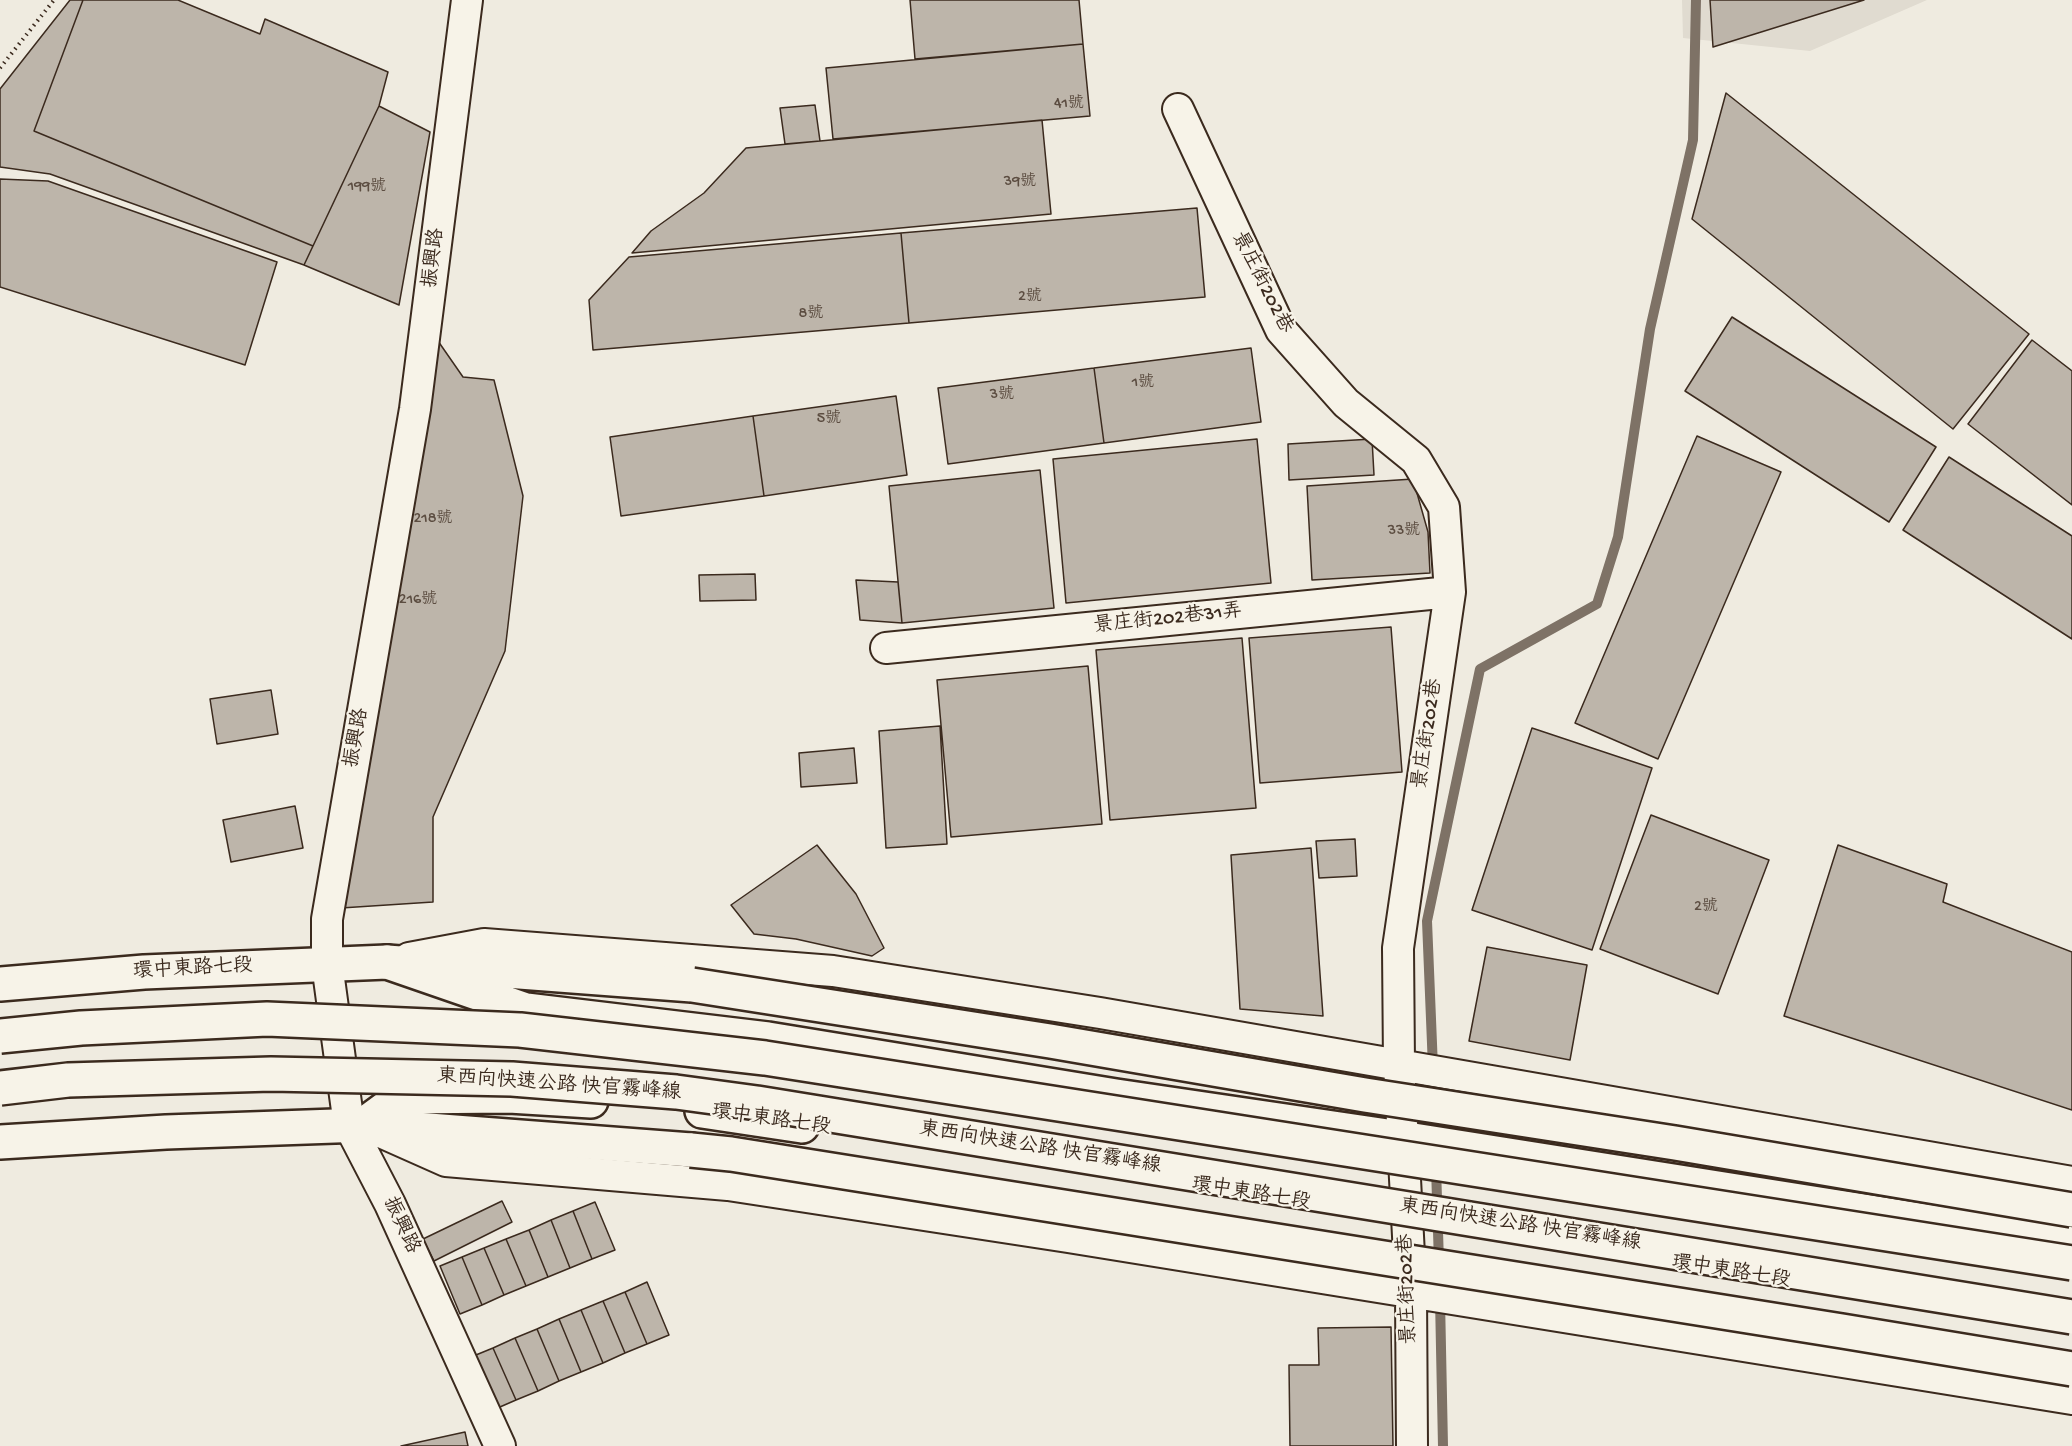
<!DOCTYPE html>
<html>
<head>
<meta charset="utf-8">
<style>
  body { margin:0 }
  canvas { display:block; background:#efebe0 }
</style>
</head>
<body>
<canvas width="2072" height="1446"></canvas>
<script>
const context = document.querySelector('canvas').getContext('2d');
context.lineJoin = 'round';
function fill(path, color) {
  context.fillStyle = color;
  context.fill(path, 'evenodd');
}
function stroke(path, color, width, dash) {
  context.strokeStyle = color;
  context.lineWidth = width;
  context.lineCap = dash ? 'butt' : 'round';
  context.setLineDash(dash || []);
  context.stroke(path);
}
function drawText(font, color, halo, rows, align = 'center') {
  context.font = font + ' "Gochi Hand","LXGW WenKai TC",sans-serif';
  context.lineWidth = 4.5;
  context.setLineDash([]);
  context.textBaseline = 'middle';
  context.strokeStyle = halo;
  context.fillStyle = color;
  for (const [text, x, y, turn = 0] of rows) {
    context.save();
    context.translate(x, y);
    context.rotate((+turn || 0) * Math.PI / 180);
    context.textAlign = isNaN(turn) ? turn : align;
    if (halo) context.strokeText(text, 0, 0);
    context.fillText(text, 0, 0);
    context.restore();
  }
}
fill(new Path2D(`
  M 1682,0 L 1927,0 L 1810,51 L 1683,38 Z`), '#e0dbd0');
stroke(new Path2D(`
  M 1433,1068 L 1427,921 L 1480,669 L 1597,604 L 1618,537 L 1650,329 L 1693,140 L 1696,0
  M 1436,1167 L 1439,1263
  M 1440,1299 L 1443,1446`), '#7e7266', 10);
const building = new Path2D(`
  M 70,0 L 83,0 L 34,131 L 313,246 L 304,265 L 50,174 L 0,167 L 0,89 Z
  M 83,0 L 178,0 L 260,34 L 265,19 L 388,72 L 379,106 L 313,246 L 34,131 Z
  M 910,0 L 1079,0 L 1083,44 L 915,59 Z
  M 1710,0 L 1864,0 L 1713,47 Z
  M 1083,44 L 1090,116 L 833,139 L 826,68 Z
  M 1726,93 L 2029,334 L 1953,429 L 1692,219 Z
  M 815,105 L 820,141 L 785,144 L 780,108 Z
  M 379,106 L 430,132 L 399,305 L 304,265 Z
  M 1042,120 L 1051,214 L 632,253 L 651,231 L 704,193 L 746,148 Z
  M 0,179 L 48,181 L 277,262 L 245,365 L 0,287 Z
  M 1197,208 L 1205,297 L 909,323 L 901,233 Z
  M 901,233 L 909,323 L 593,350 L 589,300 L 629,257 Z
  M 1732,317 L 1936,447 L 1889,522 L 1685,391 Z
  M 2032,340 L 2072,371 L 2072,505 L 1968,424 Z
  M 438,341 L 463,377 L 494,380 L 523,496 L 505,651 L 433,817 L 433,902 L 341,908 Z
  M 1251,348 L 1261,422 L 1104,443 L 1094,368 Z
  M 1094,368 L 1104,443 L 948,464 L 938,388 Z
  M 896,396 L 907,475 L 764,496 L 753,416 Z
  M 753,416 L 764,496 L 621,516 L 610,437 Z
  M 1697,436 L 1781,472 L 1658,759 L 1575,723 Z
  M 1257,439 L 1271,583 L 1066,603 L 1053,459 Z
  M 1372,439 L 1374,475 L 1289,480 L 1288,444 Z
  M 1949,457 L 2072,536 L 2072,639 L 1903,530 Z
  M 1040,470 L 1054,608 L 902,623 L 889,486 Z
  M 1413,479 L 1428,532 L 1430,573 L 1312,580 L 1307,486 Z
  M 755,574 L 756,600 L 700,601 L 699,575 Z
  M 856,580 L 898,582 L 902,623 L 860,620 Z
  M 1391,627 L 1402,772 L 1260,783 L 1249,638 Z
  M 1242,638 L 1256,808 L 1110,820 L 1096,650 Z
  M 1088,666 L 1102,824 L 951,837 L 937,680 Z
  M 271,690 L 278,734 L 217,744 L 210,699 Z
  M 940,726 L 947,844 L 886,848 L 879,731 Z
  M 1532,728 L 1652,768 L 1592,950 L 1472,910 Z
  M 854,748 L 857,783 L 801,787 L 799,753 Z
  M 295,806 L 303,848 L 231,862 L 223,820 Z
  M 1651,815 L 1769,860 L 1718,994 L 1600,949 Z
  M 1355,839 L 1357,876 L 1319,878 L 1316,841 Z
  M 817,845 L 856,894 L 884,948 L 872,956 L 796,939 L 754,934 L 731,905 Z
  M 1838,845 L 1947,884 L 1943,902 L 2072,952 L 2072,1110 L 1784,1016 Z
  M 1311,848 L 1323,1016 L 1240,1009 L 1231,855 Z
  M 1487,947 L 1587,965 L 1570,1060 L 1469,1041 Z
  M 502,1201 L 512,1222 L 434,1261 L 423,1239 Z
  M 595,1202 L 615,1250 L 592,1259 L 573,1211 Z
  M 573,1211 L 592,1259 L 570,1268 L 551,1220 Z
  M 551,1220 L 570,1268 L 548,1277 L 529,1230 Z
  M 529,1230 L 548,1277 L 526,1286 L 506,1239 Z
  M 506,1239 L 526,1286 L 504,1295 L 484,1248 Z
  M 484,1248 L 504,1295 L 482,1305 L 462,1257 Z
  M 462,1257 L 482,1305 L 460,1314 L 440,1266 Z
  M 647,1282 L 669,1335 L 647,1344 L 625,1292 Z
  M 625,1292 L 647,1344 L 625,1353 L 603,1301 Z
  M 603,1301 L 625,1353 L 603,1363 L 581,1310 Z
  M 581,1310 L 603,1363 L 581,1372 L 559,1319 Z
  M 559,1319 L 581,1372 L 559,1381 L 537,1329 Z
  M 1391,1327 L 1393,1446 L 1290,1446 L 1289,1365 L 1319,1365 L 1318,1328 Z
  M 537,1329 L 559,1381 L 538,1391 L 515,1338 Z
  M 515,1338 L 538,1391 L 516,1400 L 493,1348 Z
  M 493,1348 L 516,1400 L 493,1410 L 471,1357 Z
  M 465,1432 L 468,1446 L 401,1446 Z`);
fill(building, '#bdb5aa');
stroke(building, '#3b2a1e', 1.5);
const street = new Path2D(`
  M 467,0 L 415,409 L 327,919 L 327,964 L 349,1125 L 390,1204 L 500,1446
  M 1178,109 L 1281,330 L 1346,403 L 1416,460 L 1444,507 L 1450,592 L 1398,948 L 1399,1065 L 1411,1293 L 1412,1446
  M 886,648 L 1450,592
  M 409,958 L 484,944 L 833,971 L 1100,1013 L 2072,1182
  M 374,1129 L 446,1161 L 728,1185 L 1068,1237 L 2072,1399`);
const secondary = new Path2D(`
  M 0,984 L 144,972 L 387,962 L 526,1010 L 768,1039 L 1116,1096 L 1401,1138 L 2072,1244
  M 702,1111 L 802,1126
  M 0,1142 L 166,1132 L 363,1125 L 401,1097 L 509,1096 L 591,1101`);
const highway = new Path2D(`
  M 387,962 L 692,985
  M 363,1125 L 691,1150`);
stroke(street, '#3b2a1e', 34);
stroke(secondary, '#3b2a1e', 38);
stroke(highway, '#3b2a1e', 38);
stroke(new Path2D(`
  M 0,68 L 54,0`), '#3b2a1e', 4, [1.5, 4.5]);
stroke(street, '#f7f3e8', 30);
stroke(secondary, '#f7f3e8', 33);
stroke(highway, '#f7f3e8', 33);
const highwayBridge = new Path2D(`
  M 692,985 L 1050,1041 L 1365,1095 L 1675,1143 L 2072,1210
  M 0,1036 L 81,1028 L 267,1019 L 520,1030 L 765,1058 L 2072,1263
  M 0,1088 L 68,1080 L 271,1074 L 512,1079 L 676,1092 L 757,1103 L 2072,1317
  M 691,1150 L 731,1154 L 1842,1331 L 2072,1369`);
stroke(highwayBridge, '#3b2a1e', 38, []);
stroke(highwayBridge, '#f7f3e8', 33);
drawText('16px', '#5c4d41', null, [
  ["41號",1069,105],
  ["39號",1020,183],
  ["199號",367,188],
  ["2號",1030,298],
  ["8號",811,315],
  ["1號",1143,384],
  ["3號",1002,396],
  ["5號",829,420],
  ["218號",433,520],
  ["33號",1404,532],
  ["216號",418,601],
  ["2號",1706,908]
]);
drawText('20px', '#3b2a1e', '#f7f3e8', [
  ["振興路",435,258,-83],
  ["景庄街202巷",1261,283,63],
  ["景庄街202巷31弄",1168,620,-6],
  ["景庄街202巷",1429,734,-82],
  ["振興路",358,738,-80],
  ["環中東路七段",193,970,-3],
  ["東西向快速公路 快官霧峰線",559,1086,4],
  ["環中東路七段",771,1121,8],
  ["東西向快速公路 快官霧峰線",1040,1149,9],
  ["環中東路七段",1251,1195,9],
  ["振興路",400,1226,65],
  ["東西向快速公路 快官霧峰線",1520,1226,9],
  ["環中東路七段",1731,1273,9],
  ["景庄街202巷",1409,1289,-92]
]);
</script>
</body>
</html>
